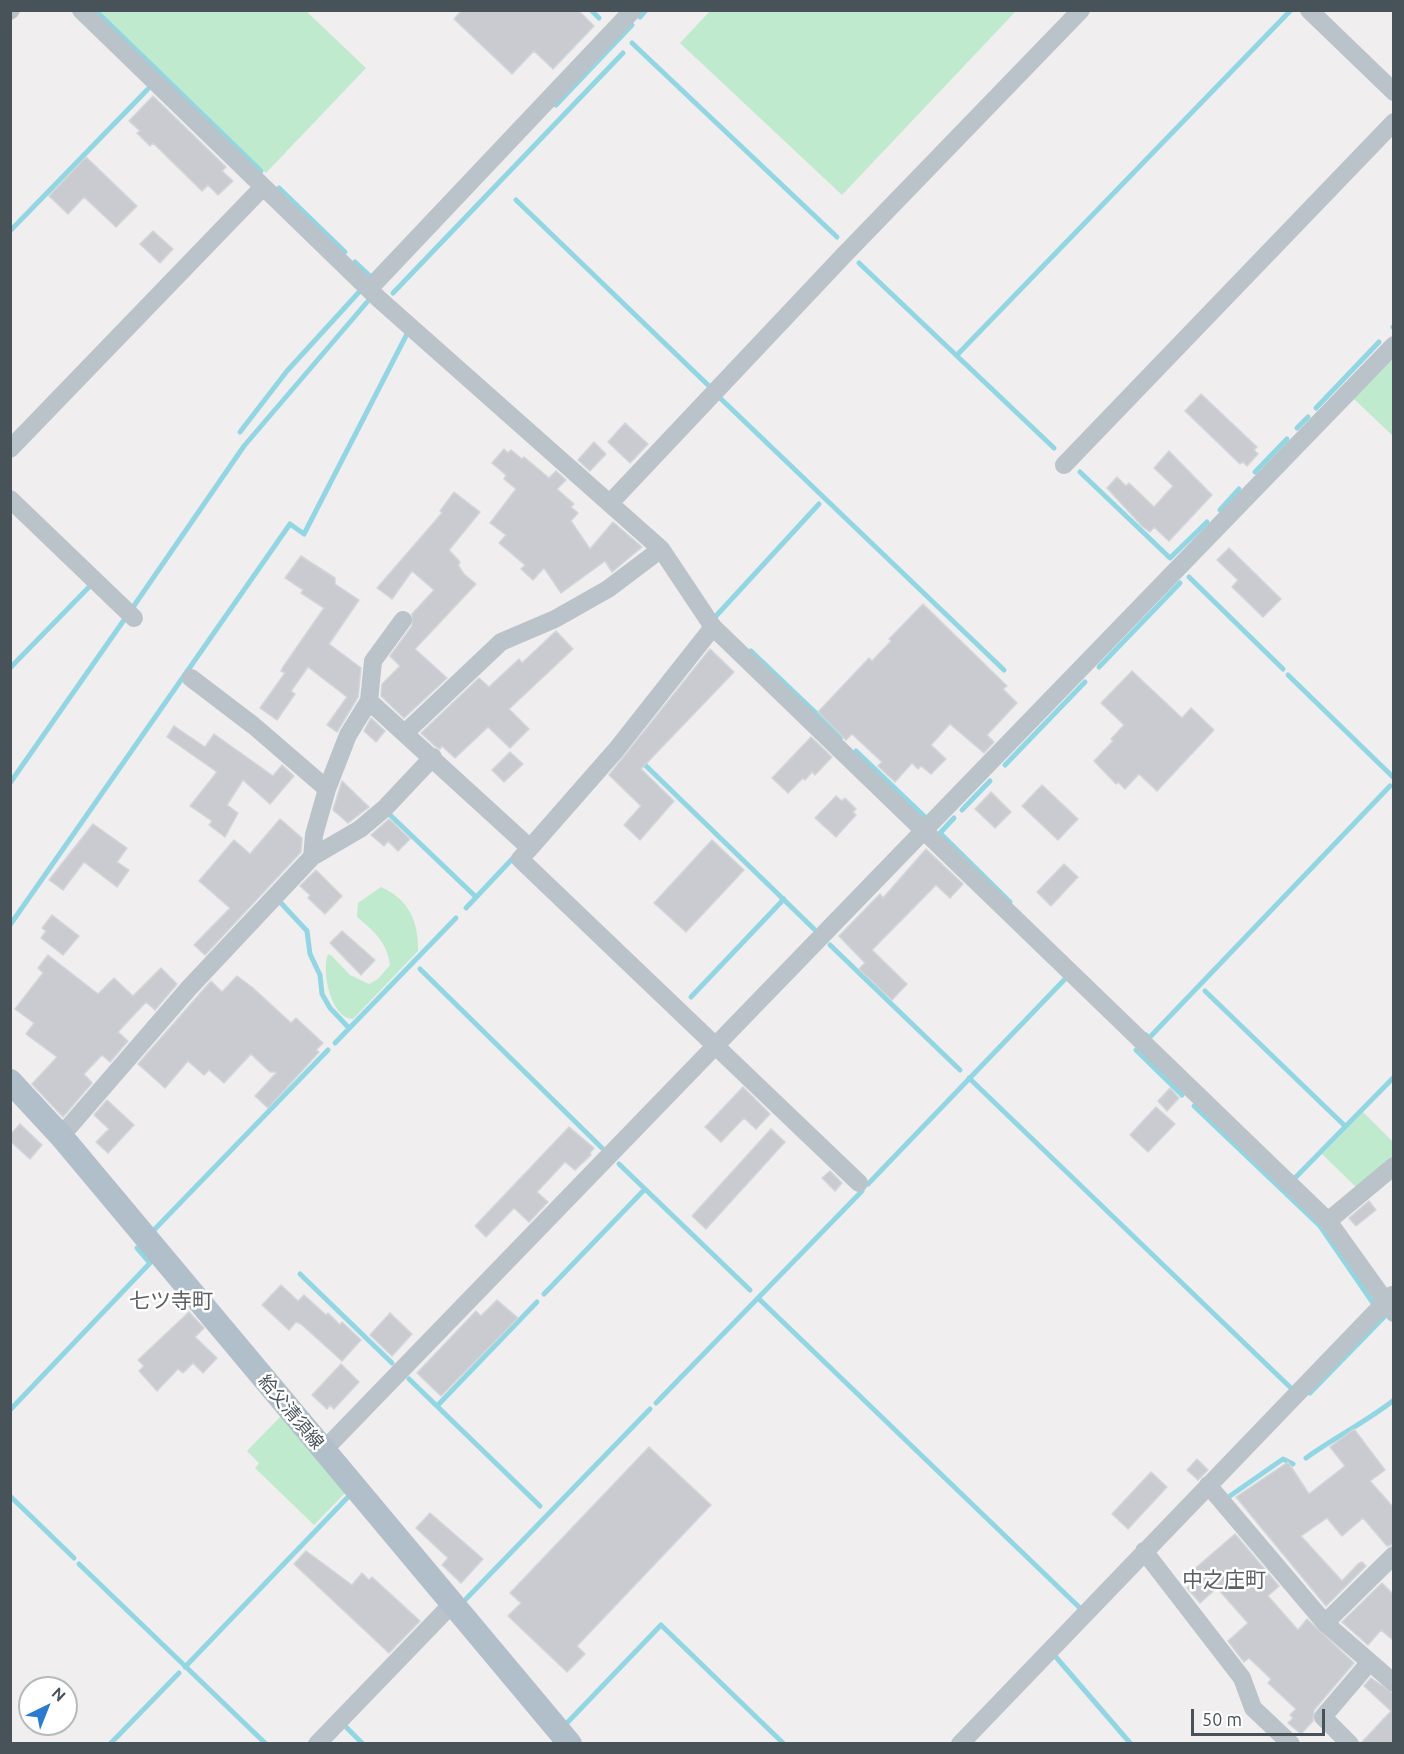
<!DOCTYPE html>
<html>
<head>
<meta charset="utf-8">
<style>
  body { margin:0 }
  #map { position:relative; width:1404px; height:1754px; overflow:hidden; background:#f0eeee; font-family:Ubuntu,sans-serif }
  canvas { display:block }
  .frame { position:absolute; inset:0; border:12px solid #485259; pointer-events:none }
  .north { position:absolute; left:18px; top:1676px; width:60px; height:60px; box-sizing:border-box; background:#fff; border:2px solid #b6babd; border-radius:50%; rotate:43deg; font-size:16px; font-weight:700; line-height:24px; text-align:center; color:#485259 }
  .north::after { content:''; display:block; margin:auto; width:21px; height:27px; background:#297ccf; clip-path:polygon(50% 0,100% 100%,50% 72%,0 100%) }
  .scale { position:absolute; left:1191px; top:1709px; width:134px; height:27px; box-sizing:border-box; border:3px solid #485259; border-top:0; padding-left:8px; font-size:18px; line-height:21px; white-space:nowrap; color:#485259; -webkit-text-stroke:4px #fff; paint-order:stroke }
</style>
</head>
<body>
<div id="map">
<canvas width="1404" height="1754"></canvas>
<div class="frame"></div>
<div class="north">N</div>
<div class="scale">50 m</div>
</div>
<script>
const context = document.querySelector('canvas').getContext('2d');
context.lineJoin = 'round';
function fill(path, color) {
  context.fillStyle = color;
  context.fill(path, 'evenodd');
}
function stroke(path, color, width, dash) {
  context.strokeStyle = color;
  context.lineWidth = width;
  context.lineCap = dash ? 'butt' : 'round';
  context.setLineDash(dash || []);
  context.stroke(path);
}
function drawText(font, color, halo, rows, align = 'center') {
  context.font = font + ' Ubuntu,"Noto Sans JP",sans-serif';
  context.lineWidth = 5;
  context.setLineDash([]);
  context.textBaseline = 'middle';
  context.strokeStyle = halo;
  context.fillStyle = color;
  for (const [text, x, y, turn = 0] of rows) {
    context.save();
    context.translate(x, y);
    context.rotate((+turn || 0) * Math.PI / 180);
    context.textAlign = isNaN(turn) ? turn : align;
    if (halo) context.strokeText(text, 0, 0);
    context.fillText(text, 0, 0);
    context.restore();
  }
}
fill(new Path2D(`
  M 97,11 L 306,11 L 366,68 L 266,173 Z
  M 710,11 L 710,10 L 1016,11 L 842,195 L 680,43 Z
  M 1391,361 L 1393,363 L 1393,436 L 1354,399 Z
  M 381,887 C 408,899 419,921 418,951 L 353,1019 C 331,1019 321,971 328,954 L 332,956 L 350,975 L 369,984 L 378,979 L 390,965 C 387,942 374,931 357,917 L 358,903 Z
  M 1363,1112 L 1393,1142 L 1393,1161 L 1359,1190 L 1322,1154 Z
  M 281,1416 L 345,1493 L 314,1525 L 255,1468 L 259,1463 L 247,1451 Z`), '#c0eacd');
stroke(new Path2D(`
  M 95,10 L 261,171
  M 591,10 L 599,18
  M 640,17 L 646,10
  M 632,43 L 837,237
  M 556,105 L 632,25
  M 279,188 L 345,252
  M 516,200 L 709,386
  M 10,231 L 148,89
  M 355,262 L 372,278
  M 859,263 L 1054,448
  M 393,293 L 623,53
  M 1393,327 L 1394,327
  M 957,355 L 1291,10
  M 719,397 L 1004,670
  M 1316,408 L 1379,342
  M 1297,428 L 1308,417
  M 240,432 L 287,371 L 360,291
  M 1080,472 L 1170,558 L 1207,522
  M 1255,472 L 1287,439
  M 1220,510 L 1239,489
  M 1189,577 L 1283,669
  M 131,610 L 244,446 L 368,301
  M 716,616 L 819,504
  M 751,651 L 841,737
  M 1099,667 L 1180,583
  M 10,668 L 91,585
  M 1288,675 L 1394,778
  M 856,751 L 924,816
  M 641,761 L 814,929
  M 1005,765 L 1085,682
  M 10,783 L 124,620
  M 962,810 L 990,781
  M 388,813 L 476,897
  M 954,818 L 940,833 L 1010,902
  M 280,902 L 307,931 L 310,954 L 320,975 L 322,994 L 330,1008 L 349,1028
  M 466,908 L 514,857
  M 10,925 L 290,524 L 304,534 L 408,332
  M 830,945 L 960,1070
  M 420,969 L 603,1149
  M 1205,991 L 1345,1126
  M 691,997 L 784,899
  M 1146,1035 L 1149,1038 L 1390,786
  M 335,1043 L 456,918
  M 1136,1050 L 1182,1095
  M 969,1078 L 1292,1389
  M 1194,1106 L 1320,1226 L 1373,1303
  M 619,1164 L 750,1290
  M 1294,1179 L 1394,1077
  M 868,1184 L 1066,978
  M 153,1231 L 328,1050
  M 300,1274 L 392,1363
  M 544,1294 L 645,1189
  M 758,1298 L 1081,1609
  M 409,1379 L 540,1506
  M 1310,1393 L 1384,1317
  M 656,1403 L 862,1191
  M 437,1406 L 537,1302
  M 10,1410 L 150,1263 L 137,1248
  M 1306,1458 C 1335,1437 1366,1422 1394,1400
  M 10,1496 L 74,1558
  M 1227,1498 L 1283,1459 L 1293,1464
  M 79,1564 L 266,1744
  M 466,1599 L 650,1409
  M 1055,1656 L 1131,1744
  M 185,1667 L 348,1497
  M 343,1724 L 363,1744
  M 566,1724 L 661,1625 L 784,1744
  M 110,1744 L 179,1673`), '#91d7e3', 5);
const building = new Path2D(`
  M 462,10 L 578,10 L 594,26 L 553,69 L 534,51 L 512,74 L 454,19 Z
  M 153,96 L 226,167 L 222,171 L 233,181 L 218,195 L 208,185 L 202,191 L 153,143 L 150,146 L 137,133 L 140,131 L 129,121 Z
  M 86,157 L 137,206 L 116,227 L 84,197 L 68,214 L 49,196 Z
  M 153,231 L 173,249 L 160,263 L 140,244 Z
  M 1201,394 L 1257,447 L 1254,450 L 1258,454 L 1247,466 L 1243,462 L 1240,464 L 1185,411 Z
  M 625,423 L 648,444 L 630,463 L 608,442 Z
  M 594,442 L 606,454 L 590,471 L 578,460 Z
  M 504,449 L 508,453 L 511,450 L 522,459 L 524,457 L 549,478 L 556,471 L 566,480 L 557,489 L 574,504 L 571,507 L 578,513 L 571,521 L 590,549 L 613,522 L 642,547 L 612,572 L 605,561 L 561,593 L 544,568 L 533,580 L 521,569 L 525,565 L 499,543 L 506,535 L 490,523 L 516,489 L 504,479 L 506,475 L 492,463 Z
  M 1169,451 L 1212,495 L 1169,541 L 1154,527 L 1150,532 L 1142,526 L 1107,488 L 1117,477 L 1126,486 L 1129,483 L 1154,507 L 1173,486 L 1154,468 Z
  M 454,492 L 480,512 L 449,550 L 460,562 L 458,565 L 464,574 L 476,584 L 415,649 L 447,678 L 404,718 L 381,696 L 382,684 L 400,666 L 390,656 L 412,626 L 412,614 L 434,590 L 412,571 L 392,599 L 377,588 L 442,513 L 440,511 Z
  M 1229,548 L 1281,599 L 1263,617 L 1232,587 L 1238,580 L 1217,560 Z
  M 301,556 L 335,578 L 335,584 L 359,600 L 329,644 L 361,668 L 358,697 L 337,732 L 327,725 L 347,697 L 308,667 L 291,691 L 295,694 L 277,720 L 260,708 L 285,673 L 281,671 L 283,667 L 324,608 L 301,593 L 303,590 L 285,578 Z
  M 923,604 L 1007,686 L 1003,689 L 1017,703 L 987,735 L 994,742 L 984,753 L 950,724 L 931,745 L 946,759 L 931,774 L 921,766 L 918,769 L 912,763 L 895,782 L 878,766 L 882,762 L 852,734 L 846,740 L 818,712 L 869,658 L 872,661 L 891,641 L 889,639 Z
  M 556,631 L 573,649 L 509,709 L 529,729 L 510,748 L 488,727 L 455,758 L 442,746 L 440,749 L 435,746 L 421,733 L 479,678 L 489,687 L 519,659 L 522,663 Z
  M 710,649 L 734,672 L 641,769 L 674,801 L 640,840 L 624,825 L 641,806 L 609,775 Z
  M 1132,671 L 1182,718 L 1191,708 L 1214,730 L 1157,791 L 1139,774 L 1125,789 L 1118,782 L 1116,784 L 1094,761 L 1113,741 L 1111,739 L 1124,725 L 1101,703 Z
  M 371,718 L 385,731 L 376,742 L 364,731 Z
  M 174,726 L 205,747 L 214,734 L 273,776 L 282,765 L 294,776 L 270,804 L 243,780 L 227,805 L 238,813 L 225,837 L 209,825 L 212,821 L 190,806 L 217,772 L 167,737 Z
  M 811,737 L 832,757 L 815,775 L 812,772 L 805,780 L 803,778 L 788,793 L 772,778 Z
  M 510,752 L 523,764 L 504,782 L 492,770 Z
  M 342,781 L 369,807 L 348,823 L 333,810 Z
  M 1042,785 L 1078,819 L 1058,840 L 1022,806 Z
  M 991,792 L 1011,812 L 995,828 L 975,809 Z
  M 836,796 L 842,801 L 845,798 L 856,809 L 853,812 L 856,815 L 836,837 L 815,818 Z
  M 280,819 L 302,838 L 301,852 L 205,955 L 194,945 L 230,908 L 199,881 L 234,840 L 250,854 Z
  M 389,819 L 410,839 L 398,851 L 388,841 L 384,846 L 371,835 Z
  M 93,824 L 127,848 L 117,862 L 129,870 L 117,887 L 84,862 L 63,890 L 49,880 Z
  M 712,840 L 744,870 L 686,932 L 654,903 Z
  M 926,849 L 963,884 L 950,898 L 936,885 L 872,950 L 907,984 L 892,1000 L 859,969 L 865,963 L 839,936 L 880,894 L 883,898 Z
  M 1064,864 L 1078,877 L 1051,906 L 1037,892 Z
  M 316,870 L 342,896 L 325,914 L 308,898 L 310,895 L 300,886 Z
  M 52,915 L 79,936 L 63,955 L 41,938 L 46,931 L 42,928 Z
  M 342,931 L 375,960 L 361,975 L 330,943 Z
  M 48,955 L 98,994 L 114,978 L 133,996 L 161,968 L 177,984 L 155,1010 L 146,1002 L 118,1032 L 128,1041 L 110,1062 L 102,1055 L 84,1074 L 92,1083 L 63,1117 L 32,1084 L 57,1057 L 26,1034 L 34,1023 L 15,1009 L 43,973 L 38,968 Z
  M 237,976 L 253,988 L 291,1023 L 296,1018 L 323,1043 L 316,1050 L 319,1052 L 268,1108 L 255,1096 L 277,1072 L 270,1072 L 251,1054 L 224,1083 L 209,1070 L 204,1075 L 188,1061 L 165,1088 L 138,1064 L 211,981 L 222,992 Z
  M 743,1087 L 770,1114 L 756,1129 L 744,1118 L 721,1142 L 705,1127 Z
  M 1170,1088 L 1179,1098 L 1167,1111 L 1158,1101 Z
  M 107,1100 L 134,1125 L 108,1153 L 96,1142 L 109,1129 L 94,1115 Z
  M 1156,1107 L 1175,1124 L 1148,1152 L 1130,1135 Z
  M 20,1124 L 42,1145 L 30,1159 L 10,1141 L 10,1135 Z
  M 569,1127 L 594,1148 L 590,1153 L 591,1155 L 575,1170 L 565,1162 L 537,1192 L 548,1202 L 529,1222 L 514,1208 L 486,1237 L 475,1226 Z
  M 771,1129 L 785,1142 L 706,1229 L 692,1216 Z
  M 830,1171 L 842,1183 L 835,1191 L 822,1178 Z
  M 1369,1201 L 1376,1210 L 1356,1226 L 1349,1218 Z
  M 281,1285 L 298,1301 L 304,1295 L 326,1315 L 328,1313 L 340,1325 L 342,1322 L 361,1340 L 342,1361 L 301,1324 L 296,1322 L 289,1330 L 262,1305 Z
  M 497,1300 L 518,1318 L 441,1396 L 417,1373 L 476,1311 L 481,1316 Z
  M 189,1312 L 204,1328 L 195,1337 L 217,1358 L 203,1373 L 193,1363 L 183,1373 L 178,1369 L 157,1391 L 139,1371 L 144,1366 L 138,1360 Z
  M 390,1313 L 412,1334 L 392,1356 L 370,1335 Z
  M 341,1364 L 359,1382 L 334,1409 L 330,1405 L 327,1409 L 312,1395 Z
  M 1354,1429 L 1385,1470 L 1370,1481 L 1394,1508 L 1394,1544 L 1387,1546 L 1363,1518 L 1342,1536 L 1327,1518 L 1301,1536 L 1342,1581 L 1358,1564 L 1362,1562 L 1366,1566 L 1326,1606 L 1236,1497 L 1288,1462 L 1309,1494 L 1345,1466 L 1330,1447 Z
  M 649,1447 L 711,1505 L 577,1646 L 585,1654 L 567,1672 L 508,1616 L 521,1603 L 510,1593 Z
  M 1197,1459 L 1208,1470 L 1198,1480 L 1187,1470 Z
  M 1151,1472 L 1167,1487 L 1128,1529 L 1112,1514 Z
  M 430,1513 L 483,1559 L 461,1583 L 442,1565 L 448,1558 L 416,1528 Z
  M 1235,1534 L 1279,1586 L 1268,1596 L 1298,1630 L 1307,1619 L 1354,1663 L 1314,1710 L 1313,1721 L 1301,1734 L 1288,1723 L 1293,1718 L 1290,1715 L 1296,1709 L 1268,1683 L 1271,1679 L 1249,1658 L 1244,1662 L 1228,1641 L 1248,1623 L 1217,1588 L 1200,1603 L 1187,1588 L 1190,1585 L 1184,1578 Z
  M 306,1551 L 352,1585 L 362,1573 L 369,1580 L 372,1577 L 420,1621 L 389,1653 L 294,1564 Z
  M 1382,1583 L 1394,1595 L 1394,1641 L 1381,1630 L 1368,1645 L 1342,1622 Z
  M 1371,1678 L 1394,1694 L 1394,1743 L 1361,1743 L 1391,1711 L 1364,1686 Z`);
fill(building, '#c9cbd0');
stroke(building, '#d2d5d9', 1.5);
stroke(new Path2D(`
  M 81,10 L 379,299 L 661,549 L 713,627 L 1328,1221 L 1394,1313
  M 1309,10 L 1394,92
  M 10,11 L 11,10
  M 369,289 L 633,10
  M 10,449 L 263,187
  M 1064,465 L 1394,122
  M 10,499 L 134,618
  M 610,503 L 845,254 L 1081,10
  M 191,678 L 254,726 L 327,789
  M 369,701 L 530,848 L 520,859 L 859,1183
  M 406,732 L 501,642 L 555,619 L 608,589 L 661,549
  M 530,848 L 616,750 L 713,627
  M 312,857 L 360,829 L 385,808 L 433,757
  M 61,1136 L 189,988 L 312,857 L 314,835 L 327,789 L 348,735 L 369,701 L 373,661 L 403,620
  M 1328,1221 L 1394,1166
  M 323,1451 L 1394,345
  M 1208,1485 L 1325,1623 L 1394,1683
  M 1144,1551 L 1242,1678 L 1253,1708 L 1291,1744
  M 1325,1623 L 1394,1555
  M 317,1744 L 453,1603
  M 960,1744 L 1392,1295
  M 1350,1744 L 1323,1717 L 1369,1663`), '#bac3c9', 18);
stroke(new Path2D(`
  M 10,1081 L 61,1136 L 570,1744`), '#b0bfca', 24);
drawText('18px', '#485259', '#fff', [
  ["給父清須線",291,1412,50]
]);
drawText('21px', '#5b5f62', '#fff', [
  ["七ツ寺町",171,1301],
  ["中之庄町",1224,1580]
]);
</script>
</body>
</html>
